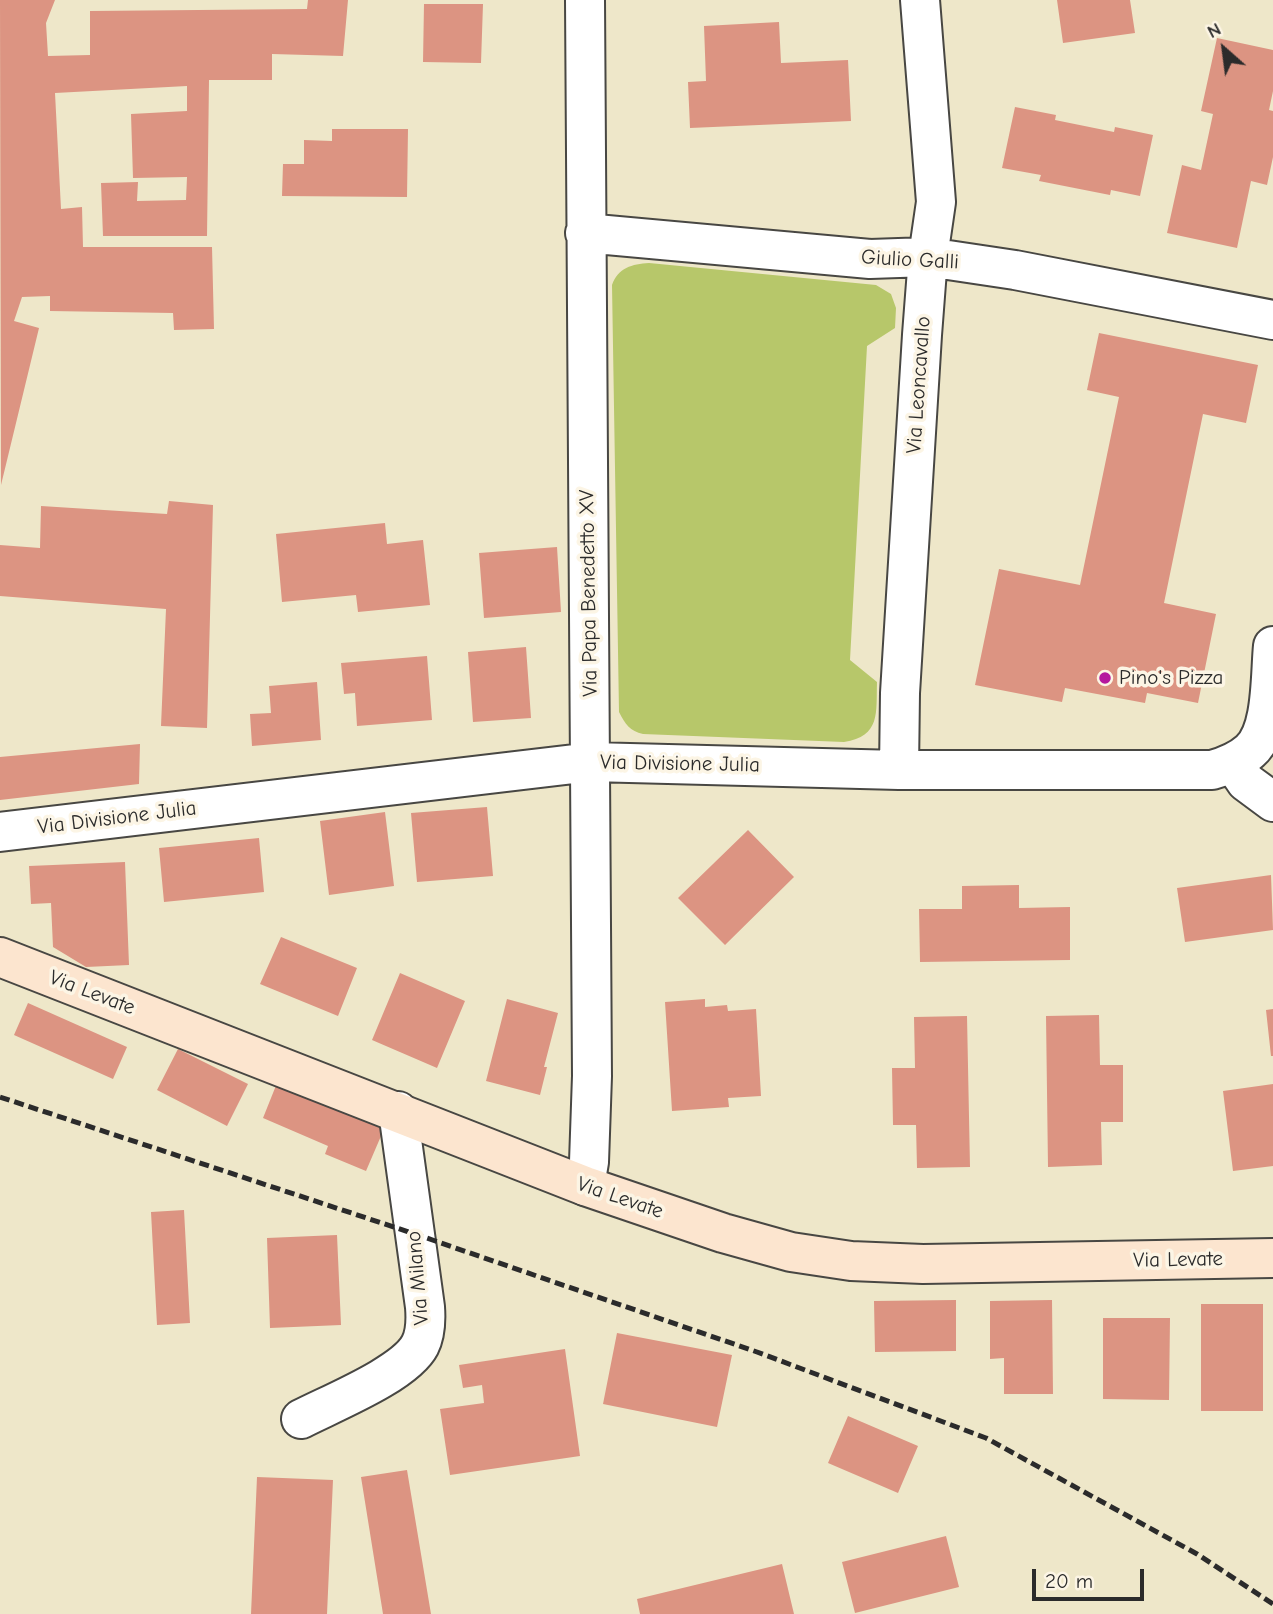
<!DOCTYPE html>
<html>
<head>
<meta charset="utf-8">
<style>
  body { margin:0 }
  #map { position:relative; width:1273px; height:1614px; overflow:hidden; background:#eee7c9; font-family:"Comic Neue",sans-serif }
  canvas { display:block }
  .north { position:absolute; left:1189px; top:14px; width:70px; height:70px; -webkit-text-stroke:5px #fcf5e5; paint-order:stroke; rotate:332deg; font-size:19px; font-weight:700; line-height:28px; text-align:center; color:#2b2b2b }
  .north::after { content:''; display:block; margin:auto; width:24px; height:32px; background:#2b2b2b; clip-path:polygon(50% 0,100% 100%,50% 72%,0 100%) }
  .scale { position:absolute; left:1032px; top:1569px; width:112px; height:32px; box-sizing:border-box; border:4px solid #2b2b2b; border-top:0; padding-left:9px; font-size:21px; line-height:24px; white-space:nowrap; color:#2b2b2b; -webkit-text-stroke:5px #fcf5e5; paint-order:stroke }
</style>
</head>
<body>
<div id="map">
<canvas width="1273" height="1614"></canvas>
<div class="north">N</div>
<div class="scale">20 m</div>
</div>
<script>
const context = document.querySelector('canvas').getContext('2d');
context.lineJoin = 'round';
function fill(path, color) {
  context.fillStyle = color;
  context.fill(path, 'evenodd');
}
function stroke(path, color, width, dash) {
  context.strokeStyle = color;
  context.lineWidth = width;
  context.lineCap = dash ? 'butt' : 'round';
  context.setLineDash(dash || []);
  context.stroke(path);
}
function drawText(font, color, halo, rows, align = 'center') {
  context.font = font + ' "Comic Neue",sans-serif';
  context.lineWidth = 7;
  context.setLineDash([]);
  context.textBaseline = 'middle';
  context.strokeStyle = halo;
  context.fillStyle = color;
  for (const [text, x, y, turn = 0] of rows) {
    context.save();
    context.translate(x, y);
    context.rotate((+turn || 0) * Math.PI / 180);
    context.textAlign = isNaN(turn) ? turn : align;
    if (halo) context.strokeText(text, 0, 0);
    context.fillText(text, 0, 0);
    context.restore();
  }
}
fill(new Path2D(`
  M 649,263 L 876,285 L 891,294 L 896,308 L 895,328 L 867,346 L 850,660 L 877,682 C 876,713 881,736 844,742 L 643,734 C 630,731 625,724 619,712 L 612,285 C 618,268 632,264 649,263 Z`), '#b7c76a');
fill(new Path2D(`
  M 0,0 L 55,0 L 46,23 L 48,56 L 90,55 L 90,11 L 307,9 L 308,0 L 348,0 L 343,56 L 272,54 L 272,80 L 209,80 L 207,236 L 103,236 L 101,183 L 138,182 L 137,201 L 186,200 L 187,177 L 133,178 L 131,114 L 187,111 L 187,86 L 55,93 L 61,209 L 82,207 L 83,247 L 212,247 L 214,329 L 174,330 L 173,313 L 50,311 L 50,296 L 22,297 L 14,321 L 39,328 L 1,485 Z
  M 1057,0 L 1130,0 L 1135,33 L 1063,43 Z
  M 424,4 L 483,4 L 481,63 L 423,62 Z
  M 779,22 L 781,63 L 848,60 L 851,121 L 690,128 L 688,82 L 706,81 L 704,26 Z
  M 1217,38 L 1273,50 L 1273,91 L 1269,110 L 1273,111 L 1273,157 L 1267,185 L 1251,181 L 1237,248 L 1167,233 L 1182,165 L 1201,170 L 1213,114 L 1201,111 Z
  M 1015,107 L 1056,115 L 1055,120 L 1114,132 L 1115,127 L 1153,135 L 1140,196 L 1111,190 L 1110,195 L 1039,181 L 1041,175 L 1002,168 Z
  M 332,129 L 408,129 L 407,197 L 282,196 L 283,164 L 304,164 L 304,140 L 332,141 Z
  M 1099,333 L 1258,365 L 1246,423 L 1203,414 L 1164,603 L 1216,614 L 1198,703 L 1147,693 L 1145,703 L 1065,688 L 1062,702 L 975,685 L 999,569 L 1080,585 L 1119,397 L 1087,390 Z
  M 169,501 L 213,505 L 207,728 L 161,726 L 166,609 L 0,596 L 0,545 L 40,548 L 41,506 L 167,514 Z
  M 385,523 L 387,544 L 423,540 L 430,605 L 358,612 L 356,595 L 282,602 L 276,534 Z
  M 557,547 L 561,612 L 484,618 L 479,553 Z
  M 526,647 L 531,718 L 473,722 L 468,652 Z
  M 427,656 L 432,720 L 357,726 L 355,693 L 344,694 L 341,663 Z
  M 317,682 L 321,740 L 252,746 L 250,714 L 271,713 L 269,686 Z
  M 140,744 L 139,784 L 0,800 L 0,757 Z
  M 487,807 L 493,876 L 417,882 L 411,813 Z
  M 385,812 L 394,886 L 329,895 L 320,821 Z
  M 748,830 L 794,877 L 725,945 L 678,898 Z
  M 259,838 L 264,892 L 164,902 L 159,848 Z
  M 125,862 L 129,965 L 86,967 L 53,947 L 51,903 L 31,904 L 29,866 Z
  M 1271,875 L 1273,930 L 1185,942 L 1177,888 Z
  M 1019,885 L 1019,908 L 1070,907 L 1070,960 L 920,962 L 919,909 L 962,909 L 962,886 Z
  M 281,937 L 357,968 L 338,1016 L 260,984 Z
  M 400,973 L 465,1001 L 437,1068 L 372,1040 Z
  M 507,999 L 558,1013 L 544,1067 L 547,1067 L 540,1095 L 486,1081 Z
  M 705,999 L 705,1007 L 727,1005 L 728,1011 L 756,1009 L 761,1096 L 728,1098 L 729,1107 L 672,1111 L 665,1002 Z
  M 28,1003 L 127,1047 L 113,1079 L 14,1035 Z
  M 1273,1009 L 1273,1056 L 1271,1056 L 1266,1010 Z
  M 1099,1015 L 1100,1065 L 1123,1065 L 1123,1122 L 1101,1122 L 1102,1165 L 1048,1167 L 1046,1016 Z
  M 967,1016 L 970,1167 L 917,1168 L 916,1125 L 893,1125 L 892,1068 L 915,1068 L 914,1017 Z
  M 178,1049 L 248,1084 L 227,1126 L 157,1090 Z
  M 277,1083 L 384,1129 L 366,1171 L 325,1154 L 328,1146 L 263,1118 Z
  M 1273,1084 L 1273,1166 L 1233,1171 L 1223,1091 Z
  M 184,1210 L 190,1323 L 157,1325 L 151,1212 Z
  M 337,1235 L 341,1325 L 270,1328 L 267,1238 Z
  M 956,1300 L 956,1351 L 875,1352 L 874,1301 Z
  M 1052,1300 L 1053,1394 L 1004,1394 L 1004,1358 L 990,1359 L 990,1301 Z
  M 1201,1304 L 1263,1304 L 1263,1411 L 1201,1411 Z
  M 1103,1318 L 1170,1318 L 1169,1400 L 1103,1399 Z
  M 617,1333 L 732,1355 L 717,1427 L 603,1404 Z
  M 565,1349 L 580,1456 L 450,1475 L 440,1409 L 484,1403 L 482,1385 L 463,1388 L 459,1365 Z
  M 848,1416 L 918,1446 L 898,1493 L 828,1463 Z
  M 407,1470 L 431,1614 L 383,1614 L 361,1477 Z
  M 257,1477 L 333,1480 L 327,1614 L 251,1614 Z
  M 946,1536 L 959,1587 L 855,1613 L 842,1562 Z
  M 782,1564 L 794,1614 L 640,1614 L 637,1599 Z`), '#dc9482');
const street = new Path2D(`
  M 585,0 L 592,1076 L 589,1162 L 585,1186
  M 585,233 L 870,259 L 928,257 L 1015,270 L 1273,320
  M 1233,763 L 1246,782 L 1273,802
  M 899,770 L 900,693 L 922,335 L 928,257 L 936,202 L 920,0
  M 0,832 L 591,762 L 899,770 L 1212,770 C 1226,766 1239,761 1250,751 C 1273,731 1270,675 1273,646
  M 301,1419 C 332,1403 405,1374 420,1345 C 426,1333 426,1320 425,1307 L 398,1111`);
const secondary = new Path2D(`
  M 0,957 L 585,1186 L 723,1233 L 791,1252 L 851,1261 L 923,1264 L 1273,1258`);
stroke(street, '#484743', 42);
stroke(secondary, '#484743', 42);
stroke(street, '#fff', 38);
stroke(secondary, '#fce5cf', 38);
stroke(new Path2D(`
  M 0,1097 L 415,1234 L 757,1352 L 986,1438 L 1197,1554 L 1273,1604`), '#2b2b2b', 5, [10, 5]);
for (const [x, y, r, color] of [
  [1105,678,7,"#b5179e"]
]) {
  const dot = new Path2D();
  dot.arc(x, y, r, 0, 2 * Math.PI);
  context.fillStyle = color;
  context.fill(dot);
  stroke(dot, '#fcf5e5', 2.5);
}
drawText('21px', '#2b2b2b', '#fcf5e5', [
  ["Giulio Galli",910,260,3],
  ["Via Leoncavallo",919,385,-86],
  ["Via Papa Benedetto XV",589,593,-91],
  ["Via Divisione Julia",680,764,1],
  ["Via Divisione Julia",117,818,-7],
  ["Via Levate",92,993,21],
  ["Via Levate",620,1198,19],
  ["Via Levate",1178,1260,-1],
  ["Via Milano",418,1278,-95]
]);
drawText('21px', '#2b2b2b', '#fcf5e5', [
  ["Pino's Pizza",1119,678]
], 'left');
</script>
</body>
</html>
